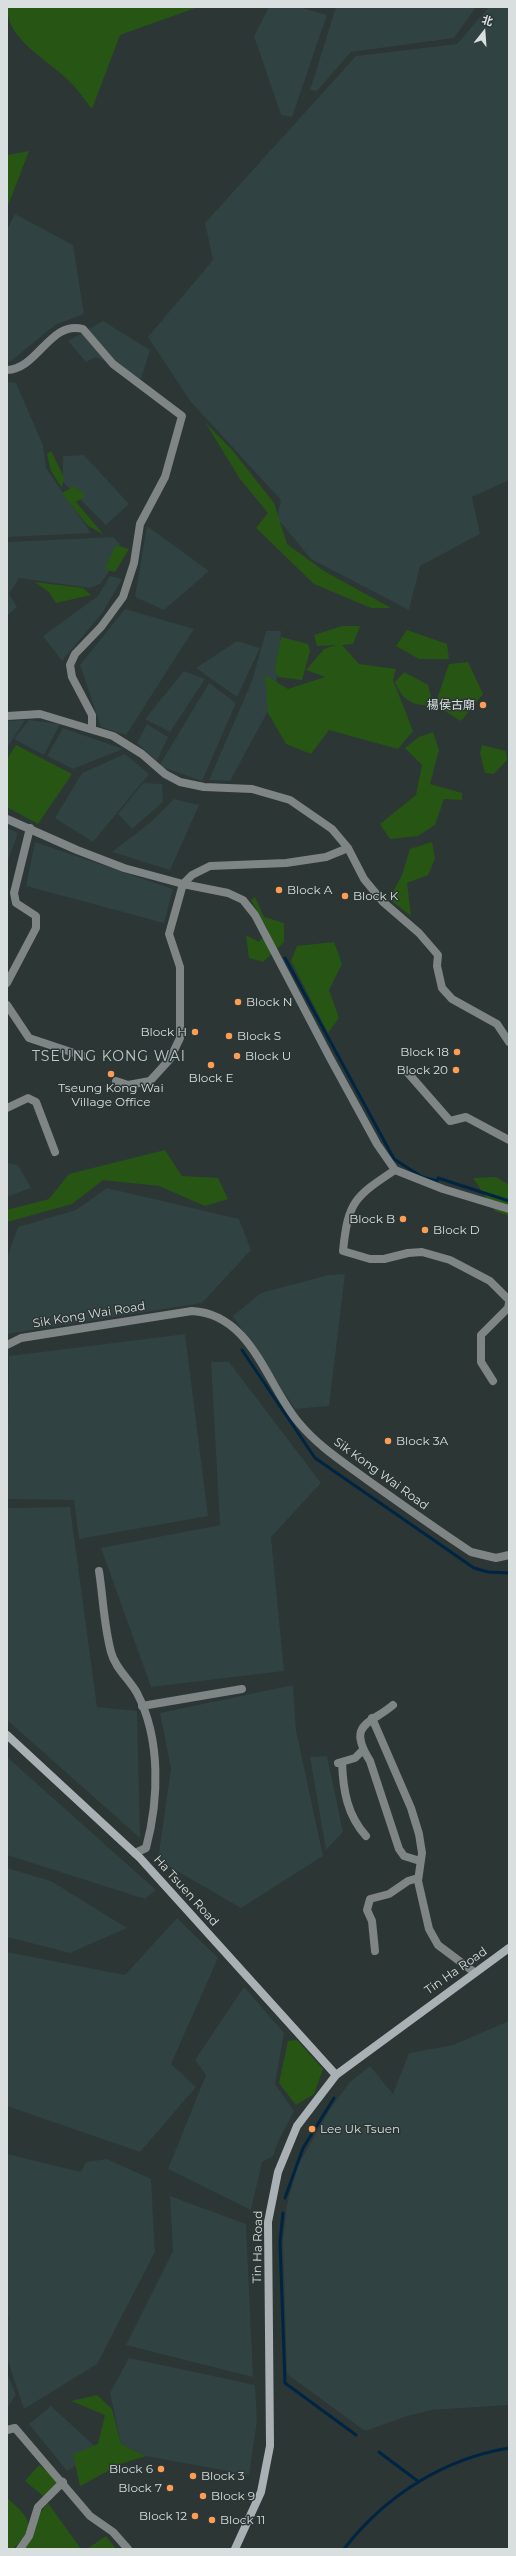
<!DOCTYPE html>
<html>
<head>
<meta charset="utf-8">
<style>
  body { margin:0 }
  #map { position:relative; width:516px; height:2556px; overflow:hidden; background:#2b3635; font-family:Montserrat,"Noto Sans SC",sans-serif }
  canvas { display:block }
  .frame { position:absolute; inset:0; border:8px solid #d8dfde; pointer-events:none }
  .north { position:absolute; left:464px; top:12px; width:40px; height:40px; -webkit-text-stroke:3px #2b3635; paint-order:stroke; rotate:17deg; font-size:11px; font-weight:700; line-height:16px; text-align:center; color:#d8dfde }
  .north::after { content:''; display:block; margin:auto; width:14px; height:18px; background:#d8dfde; clip-path:polygon(50% 0,100% 100%,50% 72%,0 100%) }
</style>
</head>
<body>
<div id="map">
<canvas width="516" height="2556"></canvas>
<div class="frame"></div>
<div class="north">北</div>
</div>
<script>
const context = document.querySelector('canvas').getContext('2d');
context.lineJoin = 'round';
function fill(path, color) {
  context.fillStyle = color;
  context.fill(path, 'evenodd');
}
function stroke(path, color, width, dash) {
  context.strokeStyle = color;
  context.lineWidth = width;
  context.lineCap = dash ? 'butt' : 'round';
  context.setLineDash(dash || []);
  context.stroke(path);
}
function drawText(font, color, halo, rows, align = 'center') {
  context.font = font + ' Montserrat,"Noto Sans SC",sans-serif';
  context.lineWidth = 3;
  context.setLineDash([]);
  context.textBaseline = 'middle';
  context.strokeStyle = halo;
  context.fillStyle = color;
  for (const [text, x, y, turn = 0] of rows) {
    context.save();
    context.translate(x, y);
    context.rotate((+turn || 0) * Math.PI / 180);
    context.textAlign = isNaN(turn) ? turn : align;
    if (halo) context.strokeText(text, 0, 0);
    context.fillText(text, 0, 0);
    context.restore();
  }
}
fill(new Path2D(`
  M 269,7 L 299,7 L 327,15 L 292,117 L 281,115 L 254,36 Z
  M 336,7 L 476,7 L 454,38 L 351,52 L 317,91 L 310,90 Z
  M 489,7 L 509,7 L 509,480 L 472,497 L 480,534 L 420,566 L 409,610 L 311,559 L 277,518 L 281,500 L 191,402 L 148,337 L 213,260 L 205,223 L 356,56 L 457,44 Z
  M 15,214 L 73,245 L 84,314 L 55,325 L 10,362 L 7,361 L 7,229 Z
  M 103,321 L 150,350 L 141,379 L 96,357 L 86,362 L 68,341 Z
  M 7,382 L 16,383 L 43,445 L 46,468 L 91,533 L 7,537 Z
  M 84,455 L 129,504 L 106,525 L 63,482 L 63,456 Z
  M 147,526 L 209,571 L 164,610 L 135,597 Z
  M 113,537 L 120,544 L 113,566 L 100,584 L 89,588 L 19,578 L 9,594 L 17,607 L 7,616 L 7,542 Z
  M 110,576 L 122,579 L 103,612 L 62,661 L 43,636 L 98,596 Z
  M 125,609 L 194,629 L 126,735 L 101,727 L 80,665 Z
  M 266,631 L 281,631 L 275,698 L 230,781 L 209,780 L 252,681 Z
  M 237,641 L 260,648 L 237,697 L 196,668 Z
  M 184,671 L 205,679 L 170,732 L 145,719 Z
  M 209,683 L 236,703 L 202,781 L 159,766 Z
  M 25,720 L 7,748 L 7,721 Z
  M 29,720 L 60,724 L 44,755 L 14,739 Z
  M 147,724 L 168,737 L 157,761 L 137,743 Z
  M 63,728 L 123,749 L 73,769 L 47,756 Z
  M 125,754 L 149,774 L 93,842 L 55,818 L 82,773 Z
  M 143,783 L 162,784 L 163,802 L 132,829 L 118,814 Z
  M 174,799 L 199,805 L 170,870 L 112,852 L 151,822 Z
  M 7,828 L 18,833 L 7,863 Z
  M 35,842 L 173,889 L 164,923 L 26,886 Z
  M 7,1163 L 18,1165 L 31,1188 L 7,1197 Z
  M 107,1188 L 239,1219 L 251,1250 L 202,1303 L 7,1334 L 7,1258 L 18,1227 L 76,1210 Z
  M 345,1274 L 329,1406 L 295,1409 L 233,1316 L 261,1293 L 328,1275 Z
  M 185,1334 L 208,1516 L 79,1539 L 74,1500 L 7,1499 L 9,1356 Z
  M 211,1362 L 229,1362 L 321,1483 L 271,1537 L 284,1671 L 151,1687 L 101,1548 L 220,1525 Z
  M 70,1507 L 97,1707 L 137,1711 L 140,1838 L 7,1720 L 7,1508 Z
  M 293,1685 L 296,1730 L 323,1856 L 241,1908 L 158,1860 L 171,1768 L 160,1713 Z
  M 327,1756 L 343,1832 L 326,1850 L 310,1757 Z
  M 7,1757 L 156,1890 L 145,1899 L 7,1855 Z
  M 7,1868 L 51,1881 L 127,1928 L 70,1953 L 7,1937 Z
  M 177,1918 L 218,1958 L 171,2064 L 196,2087 L 140,2152 L 7,2106 L 7,1952 L 125,1975 Z
  M 244,1987 L 284,2033 L 275,2084 L 294,2111 L 278,2142 L 273,2156 L 262,2162 L 251,2210 L 168,2169 L 206,2075 L 195,2060 Z
  M 509,2021 L 509,2405 L 431,2410 L 407,2416 L 365,2431 L 287,2374 L 283,2241 L 287,2204 L 298,2165 L 330,2109 L 350,2082 L 370,2066 L 393,2094 L 409,2053 L 453,2045 Z
  M 7,2154 L 81,2172 L 86,2162 L 107,2159 L 151,2179 L 155,2252 L 97,2364 L 24,2409 L 7,2358 L 7,2322 L 9,2318 L 7,2318 Z
  M 170,2196 L 246,2224 L 253,2377 L 126,2345 L 173,2251 Z
  M 129,2358 L 255,2385 L 257,2421 L 249,2475 L 146,2456 L 121,2444 L 110,2393 Z
  M 7,2373 L 16,2395 L 7,2408 Z
  M 51,2406 L 100,2451 L 67,2471 L 29,2424 Z`), '#304241');
fill(new Path2D(`
  M 7,7 L 198,7 L 120,35 L 92,109 C 84,99 77,88 68,80 C 47,59 7,40 7,7 Z
  M 29,151 L 7,208 L 7,155 Z
  M 205,422 L 233,451 L 274,503 L 287,544 L 324,571 L 391,608 L 371,608 L 314,584 L 256,528 L 268,513 L 240,479 Z
  M 51,451 L 64,477 L 62,488 L 51,471 L 47,454 Z
  M 75,486 L 86,496 L 76,502 L 104,535 L 87,525 L 62,493 Z
  M 116,545 L 129,549 L 115,572 L 105,569 Z
  M 35,582 L 83,588 L 91,595 L 56,603 L 49,592 Z
  M 342,626 L 360,626 L 353,644 L 342,645 L 359,664 L 396,669 L 393,680 L 413,731 L 398,749 L 329,730 L 311,754 L 286,744 L 268,713 L 265,675 L 288,689 L 325,677 L 306,670 L 324,649 L 336,645 L 317,646 L 314,635 Z
  M 407,630 L 447,644 L 449,659 L 419,659 L 396,646 Z
  M 281,637 L 308,644 L 310,651 L 302,680 L 278,677 L 275,668 Z
  M 468,662 L 483,694 L 461,721 L 435,705 L 449,664 Z
  M 404,672 L 428,685 L 433,705 C 413,707 402,700 395,682 Z
  M 433,732 L 439,750 L 430,784 L 462,793 L 462,800 L 444,799 L 435,825 L 418,836 L 390,839 L 380,824 L 416,795 L 422,765 L 405,748 L 419,737 Z
  M 16,745 L 72,774 L 38,824 L 7,807 L 7,759 Z
  M 482,745 L 506,751 L 507,760 L 494,774 L 485,773 L 480,753 Z
  M 432,842 L 435,859 L 428,875 L 407,883 L 411,916 L 389,899 L 402,875 L 410,849 Z
  M 255,897 L 264,917 L 284,923 L 284,942 L 263,962 L 249,958 L 246,935 L 259,942 L 268,930 L 251,900 Z
  M 334,942 L 342,964 L 329,990 L 339,1018 L 328,1033 L 291,961 L 297,946 Z
  M 165,1150 L 182,1176 L 218,1178 L 228,1199 L 205,1206 L 159,1186 L 103,1180 L 72,1204 L 7,1222 L 7,1210 L 49,1199 L 69,1174 Z
  M 496,1177 L 509,1185 L 509,1216 L 495,1211 L 473,1178 Z
  M 297,2040 L 323,2069 L 314,2094 L 296,2105 L 279,2083 L 288,2041 Z
  M 97,2395 L 112,2409 L 121,2444 L 146,2456 L 123,2463 L 80,2486 L 73,2454 L 98,2444 L 105,2415 L 71,2401 Z
  M 39,2465 L 61,2483 L 47,2499 L 25,2481 Z
  M 7,2498 C 28,2517 39,2524 13,2549 L 7,2549 Z
  M 48,2503 L 81,2549 L 25,2549 C 35,2534 36,2515 48,2503 Z
  M 106,2536 L 116,2549 L 87,2549 Z`), '#275614');
stroke(new Path2D(`
  M 285,958 L 394,1159 L 422,1177 L 437,1181 L 438,1178 L 509,1201
  M 242,1350 L 315,1458 L 474,1568 L 488,1572 L 509,1573
  M 285,2198 L 303,2148 L 334,2098
  M 283,2213 L 280,2242 L 285,2383 L 356,2435
  M 379,2452 L 419,2482
  M 344,2549 C 385,2496 443,2459 509,2448`), '#002543', 3);
stroke(new Path2D(`
  M 7,370 C 38,369 50,320 83,329 L 113,364 L 182,416 L 165,477 L 140,524 L 134,563 L 123,597 L 101,627 L 75,654 L 70,665 L 72,677 L 92,715 L 92,729
  M 7,716 L 40,714 L 113,736 L 142,754 L 165,774 L 180,782 L 204,787 L 252,789 L 290,800 L 332,829 L 348,848 L 364,879 L 383,902 L 419,933 L 438,955 L 437,966 L 442,988 L 452,999 L 497,1024 L 509,1042
  M 7,819 L 77,850 L 124,868 L 183,884 L 228,893 L 243,900 L 255,915 L 330,1058 L 377,1144 L 395,1170 L 443,1189 L 509,1209
  M 7,983 L 36,928 L 36,916 L 16,903 L 14,893 L 30,828
  M 7,1005 L 29,1038 L 83,1056
  M 408,1073 L 450,1121 L 466,1117 L 509,1140
  M 116,1081 L 128,1085 L 150,1081 L 170,1059 L 180,1038 L 180,967 L 169,934 L 183,884 L 192,875 L 210,866 L 286,863 L 326,857 L 348,848
  M 7,1108 L 28,1098 L 36,1102 L 55,1152
  M 395,1170 C 354,1197 348,1202 343,1251 L 370,1259 L 384,1259 L 408,1253 L 422,1252 L 450,1260 L 490,1281 L 509,1300
  M 7,1345 L 21,1338 L 192,1311 C 252,1314 267,1386 299,1423 C 318,1446 343,1462 366,1479 C 401,1504 436,1529 471,1552 L 496,1558 L 509,1555
  M 493,1381 L 481,1362 L 481,1335 L 508,1308 L 509,1303
  M 99,1571 C 103,1597 104,1626 111,1652 C 115,1668 129,1679 137,1693 C 161,1739 159,1800 146,1848 L 135,1853
  M 393,1705 C 371,1724 346,1723 370,1761 L 399,1849 L 404,1856 L 420,1861
  M 142,1706 L 242,1689
  M 372,1718 L 411,1808 L 419,1834 L 422,1853 L 418,1881 L 429,1929 L 438,1945 L 474,1972
  M 342,1762 C 343,1790 347,1815 366,1836
  M 338,1763 L 355,1758 L 363,1750
  M 375,1951 L 372,1921 L 367,1910 L 370,1899 L 389,1894 L 408,1881 L 418,1878
  M 7,2430 L 15,2428 L 90,2516 L 113,2532 L 128,2549
  M 20,2549 L 29,2536 L 38,2507 L 63,2482`), '#7f8485', 8);
stroke(new Path2D(`
  M 7,1735 L 140,1858 L 336,2075
  M 235,2549 L 261,2492 L 270,2446 L 268,2222 L 278,2172 L 297,2126 L 336,2075 L 509,1948`), '#aab1b4', 8);
for (const [x, y, r, color] of [
  [483,705,4,"#fc9d53"],
  [279,890,4,"#fc9d53"],
  [345,896,4,"#fc9d53"],
  [238,1002,4,"#fc9d53"],
  [195,1032,4,"#fc9d53"],
  [229,1036,4,"#fc9d53"],
  [457,1052,4,"#fc9d53"],
  [237,1056,4,"#fc9d53"],
  [211,1065,4,"#fc9d53"],
  [456,1070,4,"#fc9d53"],
  [111,1074,4,"#fc9d53"],
  [403,1219,4,"#fc9d53"],
  [425,1230,4,"#fc9d53"],
  [388,1441,4,"#fc9d53"],
  [312,2129,4,"#fc9d53"],
  [161,2469,4,"#fc9d53"],
  [193,2476,4,"#fc9d53"],
  [170,2488,4,"#fc9d53"],
  [203,2496,4,"#fc9d53"],
  [195,2516,4,"#fc9d53"],
  [212,2520,4,"#fc9d53"]
]) {
  const dot = new Path2D();
  dot.arc(x, y, r, 0, 2 * Math.PI);
  context.fillStyle = color;
  context.fill(dot);
  stroke(dot, '#2b3635', 1.5);
}
drawText('12px', '#d8dfde', '#2b3635', [
  ["楊侯古廟",475,705,"right"],
  ["Block A",287,890],
  ["Block K",353,896],
  ["Block N",246,1002],
  ["Block H",187,1032,"right"],
  ["Block S",237,1036],
  ["Block 18",449,1052,"right"],
  ["Block U",245,1056],
  ["Block 20",448,1070,"right"],
  ["Block E",211,1078,"center"],
  ["Tseung Kong Wai",111,1088,"center"],
  ["Village Office",111,1102,"center"],
  ["Block B",395,1219,"right"],
  ["Block D",433,1230],
  ["Block 3A",396,1441],
  ["Lee Uk Tsuen",320,2129],
  ["Block 6",153,2469,"right"],
  ["Block 3",201,2476],
  ["Block 7",162,2488,"right"],
  ["Block 9",211,2496],
  ["Block 12",187,2516,"right"],
  ["Block 11",220,2520]
], 'left');
drawText('12px', '#d8dfde', '#2b3635', [
  ["Sik Kong Wai Road",89,1315,-9],
  ["Sik Kong Wai Road",381,1474,36],
  ["Ha Tsuen Road",186,1891,48],
  ["Tin Ha Road",456,1971,-35],
  ["Tin Ha Road",258,2247,-89]
]);
context.letterSpacing = '1px';
drawText('14px', '#bdc9c8', '#2b3635', [
  ["TSEUNG KONG WAI",109,1057]
]);
context.letterSpacing = '0px';
</script>
</body>
</html>
